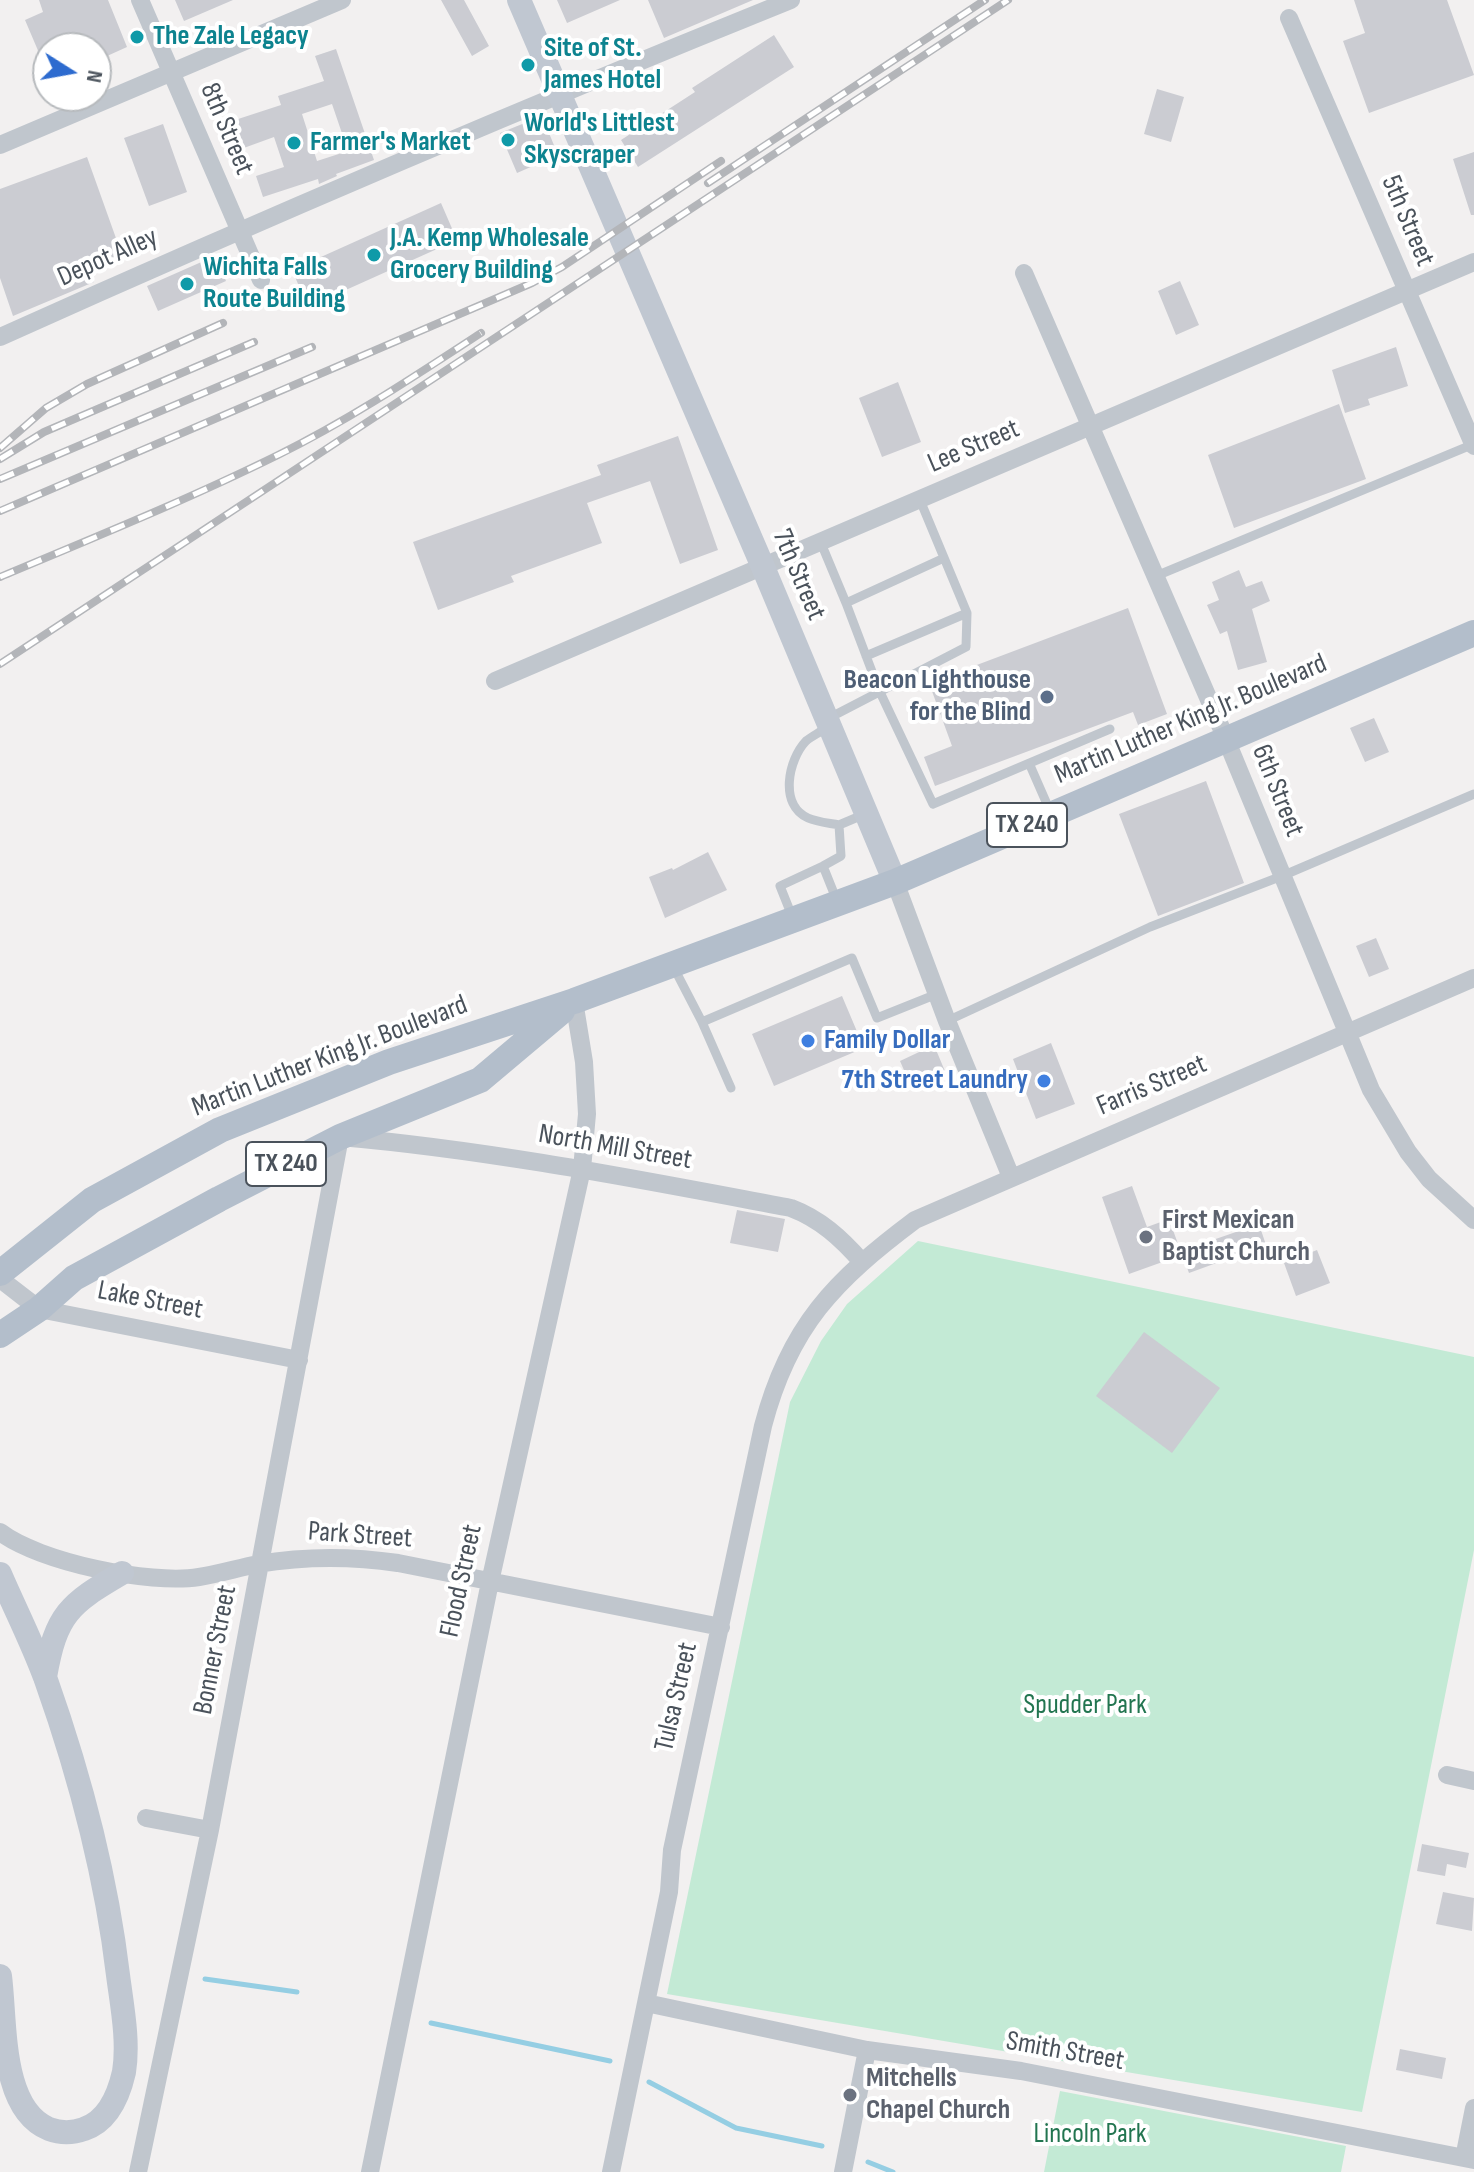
<!DOCTYPE html>
<html>
<head>
<meta charset="utf-8">
<style>
  body { margin:0 }
  #map { position:relative; width:1474px; height:2172px; overflow:hidden; background:#f2f0f0; font-family:"Sofia Sans Condensed",sans-serif }
  canvas { display:block }
  .north { position:absolute; left:32px; top:32px; width:80px; height:80px; box-sizing:border-box; background:#fff; border:2px solid #b7babd; border-radius:50%; rotate:101deg; font-size:22px; font-weight:700; line-height:32px; text-align:center; color:#4a525b }
  .north::after { content:''; display:block; margin:auto; width:28px; height:36px; background:#2d6bcf; clip-path:polygon(50% 0,100% 100%,50% 72%,0 100%) }
</style>
</head>
<body>
<div id="map">
<canvas width="1474" height="2172"></canvas>
<div class="north">N</div>
</div>
<script>
const context = document.querySelector('canvas').getContext('2d');
context.lineJoin = 'round';
function fill(path, color) {
  context.fillStyle = color;
  context.fill(path, 'evenodd');
}
function stroke(path, color, width, dash) {
  context.strokeStyle = color;
  context.lineWidth = width;
  context.lineCap = dash ? 'butt' : 'round';
  context.setLineDash(dash || []);
  context.stroke(path);
}
function drawText(font, color, halo, rows, align = 'center') {
  context.font = font + ' "Sofia Sans Condensed",sans-serif';
  context.lineWidth = 8;
  context.setLineDash([]);
  context.textBaseline = 'middle';
  context.strokeStyle = halo;
  context.fillStyle = color;
  for (const [text, x, y, turn = 0] of rows) {
    context.save();
    context.translate(x, y);
    context.rotate((+turn || 0) * Math.PI / 180);
    context.textAlign = isNaN(turn) ? turn : align;
    if (halo) context.strokeText(text, 0, 0);
    context.fillText(text, 0, 0);
    context.restore();
  }
}
fill(new Path2D(`
  M 918,1241 L 1474,1357 L 1474,1550 L 1362,2112 L 667,1994 L 790,1402 L 821,1341 L 847,1304 Z
  M 1060,2091 L 1346,2146 L 1341,2172 L 1044,2172 Z`), '#c3ead5');
stroke(new Path2D(`
  M 205,1979 L 297,1992
  M 431,2023 L 610,2061
  M 649,2082 L 736,2128 L 822,2146
  M 868,2162 L 893,2172`), '#95cee3', 5);
fill(new Path2D(`
  M 39,0 L 108,0 L 127,47 L 96,61 L 96,48 L 48,48 L 48,74 L 25,20 L 43,12 Z
  M 175,0 L 233,0 L 184,21 Z
  M 441,0 L 464,0 L 489,46 L 472,56 Z
  M 557,0 L 620,0 L 567,23 Z
  M 648,0 L 753,0 L 664,38 Z
  M 1354,0 L 1447,0 L 1474,75 L 1369,113 L 1343,41 L 1365,33 Z
  M 774,35 L 794,67 L 638,167 L 621,140 L 695,92 L 692,88 Z
  M 336,49 L 374,160 L 336,174 L 337,176 L 319,184 L 318,179 L 263,197 L 256,176 L 284,167 L 274,137 L 241,149 L 232,121 L 281,105 L 278,96 L 324,81 L 315,56 ZM 332,104 L 348,151 L 317,161 L 302,114 Z
  M 1157,89 L 1184,97 L 1171,142 L 1144,134 Z
  M 542,116 L 558,155 L 517,173 L 500,133 Z
  M 163,124 L 187,192 L 149,206 L 124,138 Z
  M 1474,152 L 1474,215 L 1471,215 L 1453,159 Z
  M 87,157 L 122,255 L 89,267 L 94,282 L 13,316 L 0,278 L 0,189 Z
  M 441,203 L 457,240 L 308,307 L 292,270 Z
  M 215,256 L 226,281 L 158,311 L 147,286 Z
  M 1180,281 L 1199,325 L 1176,335 L 1158,291 Z
  M 1396,347 L 1408,386 L 1368,399 L 1370,405 L 1345,413 L 1332,370 Z
  M 898,382 L 921,442 L 882,457 L 859,398 Z
  M 1339,404 L 1366,479 L 1234,528 L 1208,455 Z
  M 678,436 L 718,550 L 680,564 L 650,481 L 587,503 L 602,543 L 511,576 L 514,582 L 438,610 L 413,542 L 601,475 L 597,465 Z
  M 1239,570 L 1246,587 L 1262,581 L 1270,601 L 1252,609 L 1267,662 L 1238,670 L 1227,631 L 1220,634 L 1207,605 L 1219,600 L 1212,582 Z
  M 1128,608 L 1167,714 L 1138,725 L 1133,712 L 935,786 L 924,757 L 952,746 L 929,683 Z
  M 1374,718 L 1389,752 L 1365,762 L 1350,728 Z
  M 1206,781 L 1244,883 L 1158,916 L 1119,814 Z
  M 708,852 L 727,890 L 665,918 L 649,877 L 672,868 L 673,870 Z
  M 1376,938 L 1389,969 L 1369,977 L 1356,946 Z
  M 842,996 L 864,1048 L 774,1086 L 752,1034 Z
  M 1051,1043 L 1075,1104 L 1036,1119 L 1013,1059 Z
  M 934,1045 L 947,1076 L 913,1091 L 900,1061 Z
  M 1132,1186 L 1147,1227 L 1169,1219 L 1182,1255 L 1129,1274 L 1102,1197 Z
  M 737,1210 L 785,1219 L 778,1252 L 730,1243 Z
  M 1259,1224 L 1266,1245 L 1189,1273 L 1181,1251 Z
  M 1317,1250 L 1330,1283 L 1296,1296 L 1284,1263 Z
  M 1144,1332 L 1220,1388 L 1172,1453 L 1096,1396 Z
  M 1422,1844 L 1469,1853 L 1466,1868 L 1447,1864 L 1445,1876 L 1417,1871 Z
  M 1443,1892 L 1474,1898 L 1472,1931 L 1436,1924 Z
  M 1400,2049 L 1446,2058 L 1442,2079 L 1396,2070 Z`), '#cbccd2');
stroke(new Path2D(`
  M 821,543 L 846,603 L 944,558
  M 1156,576 L 1474,444
  M 846,603 L 879,690 L 933,804 L 1110,729
  M 866,656 L 967,613
  M 829,718 L 966,647 L 967,613 L 920,500
  M 827,727 C 821,732 812,736 806,741 C 788,760 779,805 808,818 C 817,822 829,823 839,825
  M 1029,763 L 1050,811
  M 823,866 L 841,856 L 839,825 L 865,814
  M 792,916 L 780,886 L 823,866 L 837,901
  M 673,966 L 702,1022 L 852,958 L 877,1018 L 937,994
  M 947,1021 L 1150,927 L 1282,876 L 1474,794
  M 702,1022 L 731,1088`), '#c0c6cd', 9);
stroke(new Path2D(`
  M 140,0 L 261,280
  M 1289,18 L 1474,446
  M 0,145 L 342,0
  M 1024,273 L 1226,739 L 1371,1090 L 1408,1152 L 1429,1179 L 1474,1220
  M 0,337 C 261,220 525,107 791,0
  M 495,681 L 1474,262
  M 895,882 L 947,1021 L 1011,1177
  M 0,1279 L 39,1309 L 299,1360
  M 0,1532 C 39,1562 150,1585 199,1577 C 218,1574 238,1568 258,1564 C 305,1556 351,1556 398,1563 L 721,1627
  M 1447,1775 L 1474,1781
  M 146,1818 L 210,1830
  M 646,2003 L 867,2050 L 1021,2071 L 1474,2160
  M 1464,2158 L 1474,2108
  M 138,2172 L 210,1830 L 340,1137 C 491,1150 641,1180 791,1208 C 820,1219 841,1238 862,1262
  M 370,2172 L 490,1582 L 582,1169 L 587,1114 L 584,1062 L 574,1001
  M 611,2172 L 669,1892 L 672,1850 L 763,1426 C 789,1326 835,1280 915,1220 L 1474,978
  M 843,2172 L 867,2050`), '#c0c6cd', 18);
stroke(new Path2D(`
  M 519,0 L 763,567 L 895,882
  M 0,1574 C 15,1609 33,1644 46,1680 C 80,1776 106,1874 118,1975 C 122,2006 129,2041 124,2072 C 119,2094 108,2121 84,2129 C 73,2133 60,2133 49,2129 C 0,2109 6,2023 0,1976
  M 45,1677 C 56,1614 69,1604 122,1573`), '#c0c7d1', 24);
stroke(new Path2D(`
  M 0,1273 L 92,1200 L 220,1130 L 389,1062 L 574,1001 L 895,882 L 1474,633
  M 0,1335 L 39,1309 L 74,1278 L 219,1199 L 340,1137 L 480,1080 L 562,1011`), '#b3becb', 26);
const rail = new Path2D(`
  M 708,183 L 985,0
  M 0,448 L 46,408 L 87,384 L 223,323
  M 0,459 L 44,432 L 254,342
  M 0,479 L 312,347
  M 0,511 L 532,283 L 562,267 L 721,161
  M 0,577 C 93,538 187,500 278,455 C 349,420 415,376 481,333
  M 0,664 L 1008,0`);
stroke(rail, '#b3b5b9', 8);
stroke(rail, '#fff', 5, [15]);
for (const [x, y, r, color] of [
  [137,37,8,"#0f9aa8"],
  [528,65,8,"#0f9aa8"],
  [508,140,8,"#0f9aa8"],
  [294,143,8,"#0f9aa8"],
  [374,255,8,"#0f9aa8"],
  [187,284,8,"#0f9aa8"],
  [1047,697,8,"#5c6f8a"],
  [808,1041,8,"#3f7fe0"],
  [1044,1081,8,"#3f7fe0"],
  [1146,1237,8,"#6b7280"],
  [850,2095,8,"#6b7280"]
]) {
  const dot = new Path2D();
  dot.arc(x, y, r, 0, 2 * Math.PI);
  context.fillStyle = color;
  context.fill(dot);
  stroke(dot, '#fff', 3);
}
for (const [x, y, w] of [
  [1027,825,80],
  [286,1164,80]
]) {
  const box = new Path2D();
  box.roundRect(x - w / 2, y - 22, w, 44, 6);
  context.fillStyle = '#fff';
  context.fill(box);
  stroke(box, '#4a525b', 2);
}
drawText('bold 26px', '#4a525b', null, [
  ["TX 240",1027,825],
  ["TX 240",286,1164]
]);
drawText('bold 28px', '#0d838f', '#fff', [
  ["The Zale Legacy",153,37],
  ["Site of St.",544,49],
  ["James Hotel",544,81],
  ["World's Littlest",524,124],
  ["Skyscraper",524,156],
  ["Farmer's Market",310,143],
  ["J.A. Kemp Wholesale",390,239],
  ["Grocery Building",390,271],
  ["Wichita Falls",203,268],
  ["Route Building",203,300]
], 'left');
drawText('28px', '#4a525b', '#fff', [
  ["8th Street",226,129,67],
  ["5th Street",1407,221,67],
  ["Depot Alley",108,258,-24],
  ["Lee Street",974,447,-23],
  ["7th Street",798,575,67],
  ["Martin Luther King Jr. Boulevard",1191,720,-23],
  ["6th Street",1277,791,68],
  ["Martin Luther King Jr. Boulevard",330,1057,-21],
  ["Farris Street",1152,1086,-23],
  ["North Mill Street",615,1148,10],
  ["Lake Street",150,1301,11],
  ["Park Street",360,1536,4],
  ["Flood Street",462,1581,-78],
  ["Bonner Street",216,1650,-79],
  ["Tulsa Street",677,1697,-77],
  ["Smith Street",1065,2052,10]
]);
drawText('bold 28px', '#4e5e75', '#fff', [
  ["Beacon Lighthouse",1031,681],
  ["for the Blind",1031,713]
], 'right');
drawText('bold 28px', '#366cbe', '#fff', [
  ["Family Dollar",824,1041],
  ["7th Street Laundry",1028,1081,"right"]
], 'left');
drawText('bold 28px', '#5b616d', '#fff', [
  ["First Mexican",1162,1221],
  ["Baptist Church",1162,1253],
  ["Mitchells",866,2079],
  ["Chapel Church",866,2111]
], 'left');
drawText('28px', '#227550', '#fff', [
  ["Spudder Park",1085,1706],
  ["Lincoln Park",1090,2135]
]);
</script>
</body>
</html>
